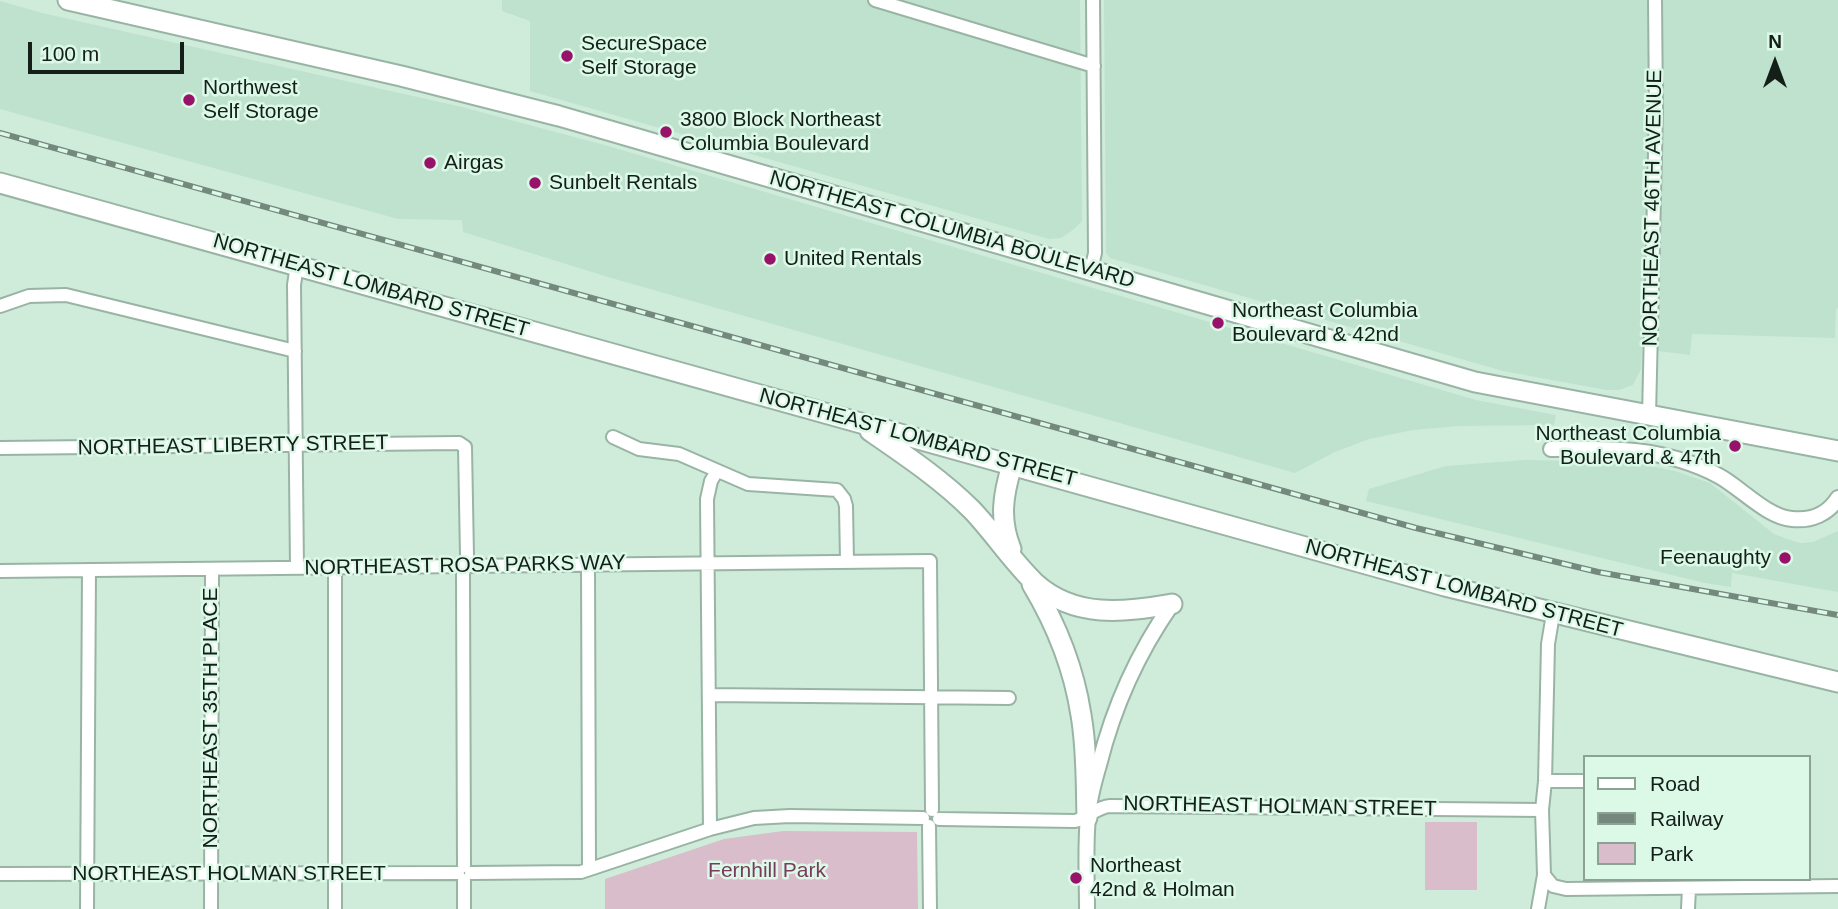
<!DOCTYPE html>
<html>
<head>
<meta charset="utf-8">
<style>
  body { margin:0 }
  #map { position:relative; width:1838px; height:909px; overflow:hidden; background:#cfecdb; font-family:Arial,sans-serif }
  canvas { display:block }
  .legend { position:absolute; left:1583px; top:755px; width:228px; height:126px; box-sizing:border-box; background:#dcf9e8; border:2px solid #8ca295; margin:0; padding:9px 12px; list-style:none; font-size:21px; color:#141f19 }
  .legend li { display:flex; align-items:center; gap:14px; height:35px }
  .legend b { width:35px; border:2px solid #8ca295 }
  .north { position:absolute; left:1740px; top:28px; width:70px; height:70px; -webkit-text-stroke:5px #dcf9e8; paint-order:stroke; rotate:0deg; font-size:19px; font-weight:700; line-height:28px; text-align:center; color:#141f19 }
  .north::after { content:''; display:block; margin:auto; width:24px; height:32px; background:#141f19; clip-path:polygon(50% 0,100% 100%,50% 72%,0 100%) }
  .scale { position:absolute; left:28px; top:42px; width:156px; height:32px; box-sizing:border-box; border:4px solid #141f19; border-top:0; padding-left:9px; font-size:21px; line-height:24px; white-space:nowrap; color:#141f19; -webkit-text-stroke:5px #dcf9e8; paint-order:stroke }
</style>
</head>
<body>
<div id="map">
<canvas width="1838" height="909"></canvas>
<ul class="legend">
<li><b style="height:9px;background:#fff"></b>Road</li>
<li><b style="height:9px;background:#74887d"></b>Railway</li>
<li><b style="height:19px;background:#dabdcb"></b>Park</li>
</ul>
<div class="north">N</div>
<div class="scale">100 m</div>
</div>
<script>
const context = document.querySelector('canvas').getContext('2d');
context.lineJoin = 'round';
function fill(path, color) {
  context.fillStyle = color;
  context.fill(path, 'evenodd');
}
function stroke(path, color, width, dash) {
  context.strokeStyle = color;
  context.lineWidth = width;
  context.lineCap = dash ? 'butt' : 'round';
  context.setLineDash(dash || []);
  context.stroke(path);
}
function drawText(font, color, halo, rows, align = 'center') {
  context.font = font + ' Arial,sans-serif';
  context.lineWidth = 5;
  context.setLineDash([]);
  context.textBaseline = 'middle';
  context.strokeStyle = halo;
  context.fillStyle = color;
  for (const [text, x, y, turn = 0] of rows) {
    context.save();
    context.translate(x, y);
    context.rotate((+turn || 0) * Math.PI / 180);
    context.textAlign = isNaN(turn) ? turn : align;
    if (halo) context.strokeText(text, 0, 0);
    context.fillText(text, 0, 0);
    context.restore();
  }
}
fill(new Path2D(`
  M 502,0 L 1080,0 L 1082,221 L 1073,230 L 1061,238 L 1049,239 L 530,91 L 530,21 L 502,11 Z
  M 1104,0 L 1838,0 L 1838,308 L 1836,309 L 1835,338 L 1692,334 L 1690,355 L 1642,349 L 1641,369 L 1633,385 L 1619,390 L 1606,390 L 1503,371 L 1110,258 L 1106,253 Z
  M 0,1 L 42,13 L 462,107 L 608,146 L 1476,400 L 1556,415 L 1554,425 L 1460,426 L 1413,430 L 1369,439 L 1335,452 L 1295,473 L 608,277 L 463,232 L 462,220 L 398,219 L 0,109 Z
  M 1525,460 L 1630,462 L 1675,471 L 1710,483 L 1774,534 L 1790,540 L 1801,543 L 1813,542 L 1838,531 L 1838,592 L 1732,573 L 1731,587 L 1705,583 L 1366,501 L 1369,489 L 1446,466 Z`), '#bee2cd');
fill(new Path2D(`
  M 1425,822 L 1477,822 L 1477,890 L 1425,890 Z
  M 783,831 L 917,832 L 918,909 L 605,909 L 605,879 L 724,839 Z`), '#dabdcb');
const minor = new Path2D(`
  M 875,0 L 1094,66
  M 297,265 L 294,285 L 297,568
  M 1091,270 L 1095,253 L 1093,0
  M 0,306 L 29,296 L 66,295 L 295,351
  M 1649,416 L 1656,110 L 1655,0
  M 613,437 L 639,449 L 679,454 L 748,484 L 837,490 L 844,499 L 846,506 L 847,562
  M 0,448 L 459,443 L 465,447 L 467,556 L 463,574 L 464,866
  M 588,565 L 589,869
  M 0,571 L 930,561 L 932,810
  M 709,695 L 1009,698
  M 1545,781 L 1584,781
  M 939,819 L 1075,821 C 1087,818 1097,807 1110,806 L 1542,810
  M 929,826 L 930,909
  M 710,829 L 707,499 L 711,481 L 717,471
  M 471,873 L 581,872 L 710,829 L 754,818 L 790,816 L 923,818
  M 0,874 L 458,873
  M 1544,875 L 1553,886 L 1566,889 L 1838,886
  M 87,909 L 89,570
  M 211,909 L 212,569
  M 335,909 L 335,568
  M 464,909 L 464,880
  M 1538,909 L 1544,875 L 1542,810 L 1545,781 L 1548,644 L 1553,614
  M 1688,909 L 1689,888`);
const tertiary = new Path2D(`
  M 1551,449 C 1610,448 1665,447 1719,476 C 1741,488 1767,517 1792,519 C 1811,521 1828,514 1838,498
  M 1087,909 C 1087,879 1085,847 1088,817 C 1089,799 1094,782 1099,765 C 1114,705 1137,654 1172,604`);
const primary = new Path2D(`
  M 68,0 L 401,76 L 559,116 L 1475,382 L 1838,451
  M 0,183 L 1445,586 L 1838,682
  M 870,431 C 905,455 942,480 972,510 C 994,533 1012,561 1035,583 C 1075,619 1124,612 1172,604
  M 1011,549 C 999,519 1003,495 1012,465
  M 1032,584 C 1056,624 1074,669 1081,715 C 1087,749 1086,784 1087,818`);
stroke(minor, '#99b4a5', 16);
stroke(tertiary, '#99b4a5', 18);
stroke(primary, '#99b4a5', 23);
stroke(minor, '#fff', 12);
stroke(tertiary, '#fff', 14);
stroke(primary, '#fff', 19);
const rail = new Path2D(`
  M 0,133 L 1416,528 L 1598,572 L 1838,615`);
stroke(rail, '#74887d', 6);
stroke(rail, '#dcf9e8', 3.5, [10]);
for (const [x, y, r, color] of [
  [567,56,7,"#971369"],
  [189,100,7,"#971369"],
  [666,132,7,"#971369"],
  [430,163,7,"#971369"],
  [535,183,7,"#971369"],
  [770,259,7,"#971369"],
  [1218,323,7,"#971369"],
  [1735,446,7,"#971369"],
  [1785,558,7,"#971369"],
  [1076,878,7,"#971369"]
]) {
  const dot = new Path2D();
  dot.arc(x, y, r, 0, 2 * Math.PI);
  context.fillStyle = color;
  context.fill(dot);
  stroke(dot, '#dcf9e8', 2.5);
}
drawText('21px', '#141f19', '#dcf9e8', [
  ["SecureSpace",581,44],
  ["Self Storage",581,68],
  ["Northwest",203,88],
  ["Self Storage",203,112],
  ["3800 Block Northeast",680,120],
  ["Columbia Boulevard",680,144],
  ["Airgas",444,163],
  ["Sunbelt Rentals",549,183],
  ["United Rentals",784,259],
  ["Northeast Columbia",1232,311],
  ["Boulevard & 42nd",1232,335],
  ["Northeast Columbia",1721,434,"right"],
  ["Boulevard & 47th",1721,458,"right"],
  ["Feenaughty",1771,558,"right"],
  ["Northeast",1090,866],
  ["42nd & Holman",1090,890]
], 'left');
drawText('21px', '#141f19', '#dcf9e8', [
  ["NORTHEAST 46TH AVENUE",1653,208,-89],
  ["NORTHEAST COLUMBIA BOULEVARD",952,230,16],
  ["NORTHEAST LOMBARD STREET",371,286,16],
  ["NORTHEAST LOMBARD STREET",918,438,15],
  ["NORTHEAST LIBERTY STREET",233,446,-1],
  ["NORTHEAST ROSA PARKS WAY",465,566,-1],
  ["NORTHEAST LOMBARD STREET",1464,589,15],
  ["NORTHEAST 35TH PLACE",211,718,-90],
  ["NORTHEAST HOLMAN STREET",1280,807,1],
  ["NORTHEAST HOLMAN STREET",229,874]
]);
drawText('21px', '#773c5d', '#dcf9e8', [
  ["Fernhill Park",767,871]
]);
</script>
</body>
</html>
